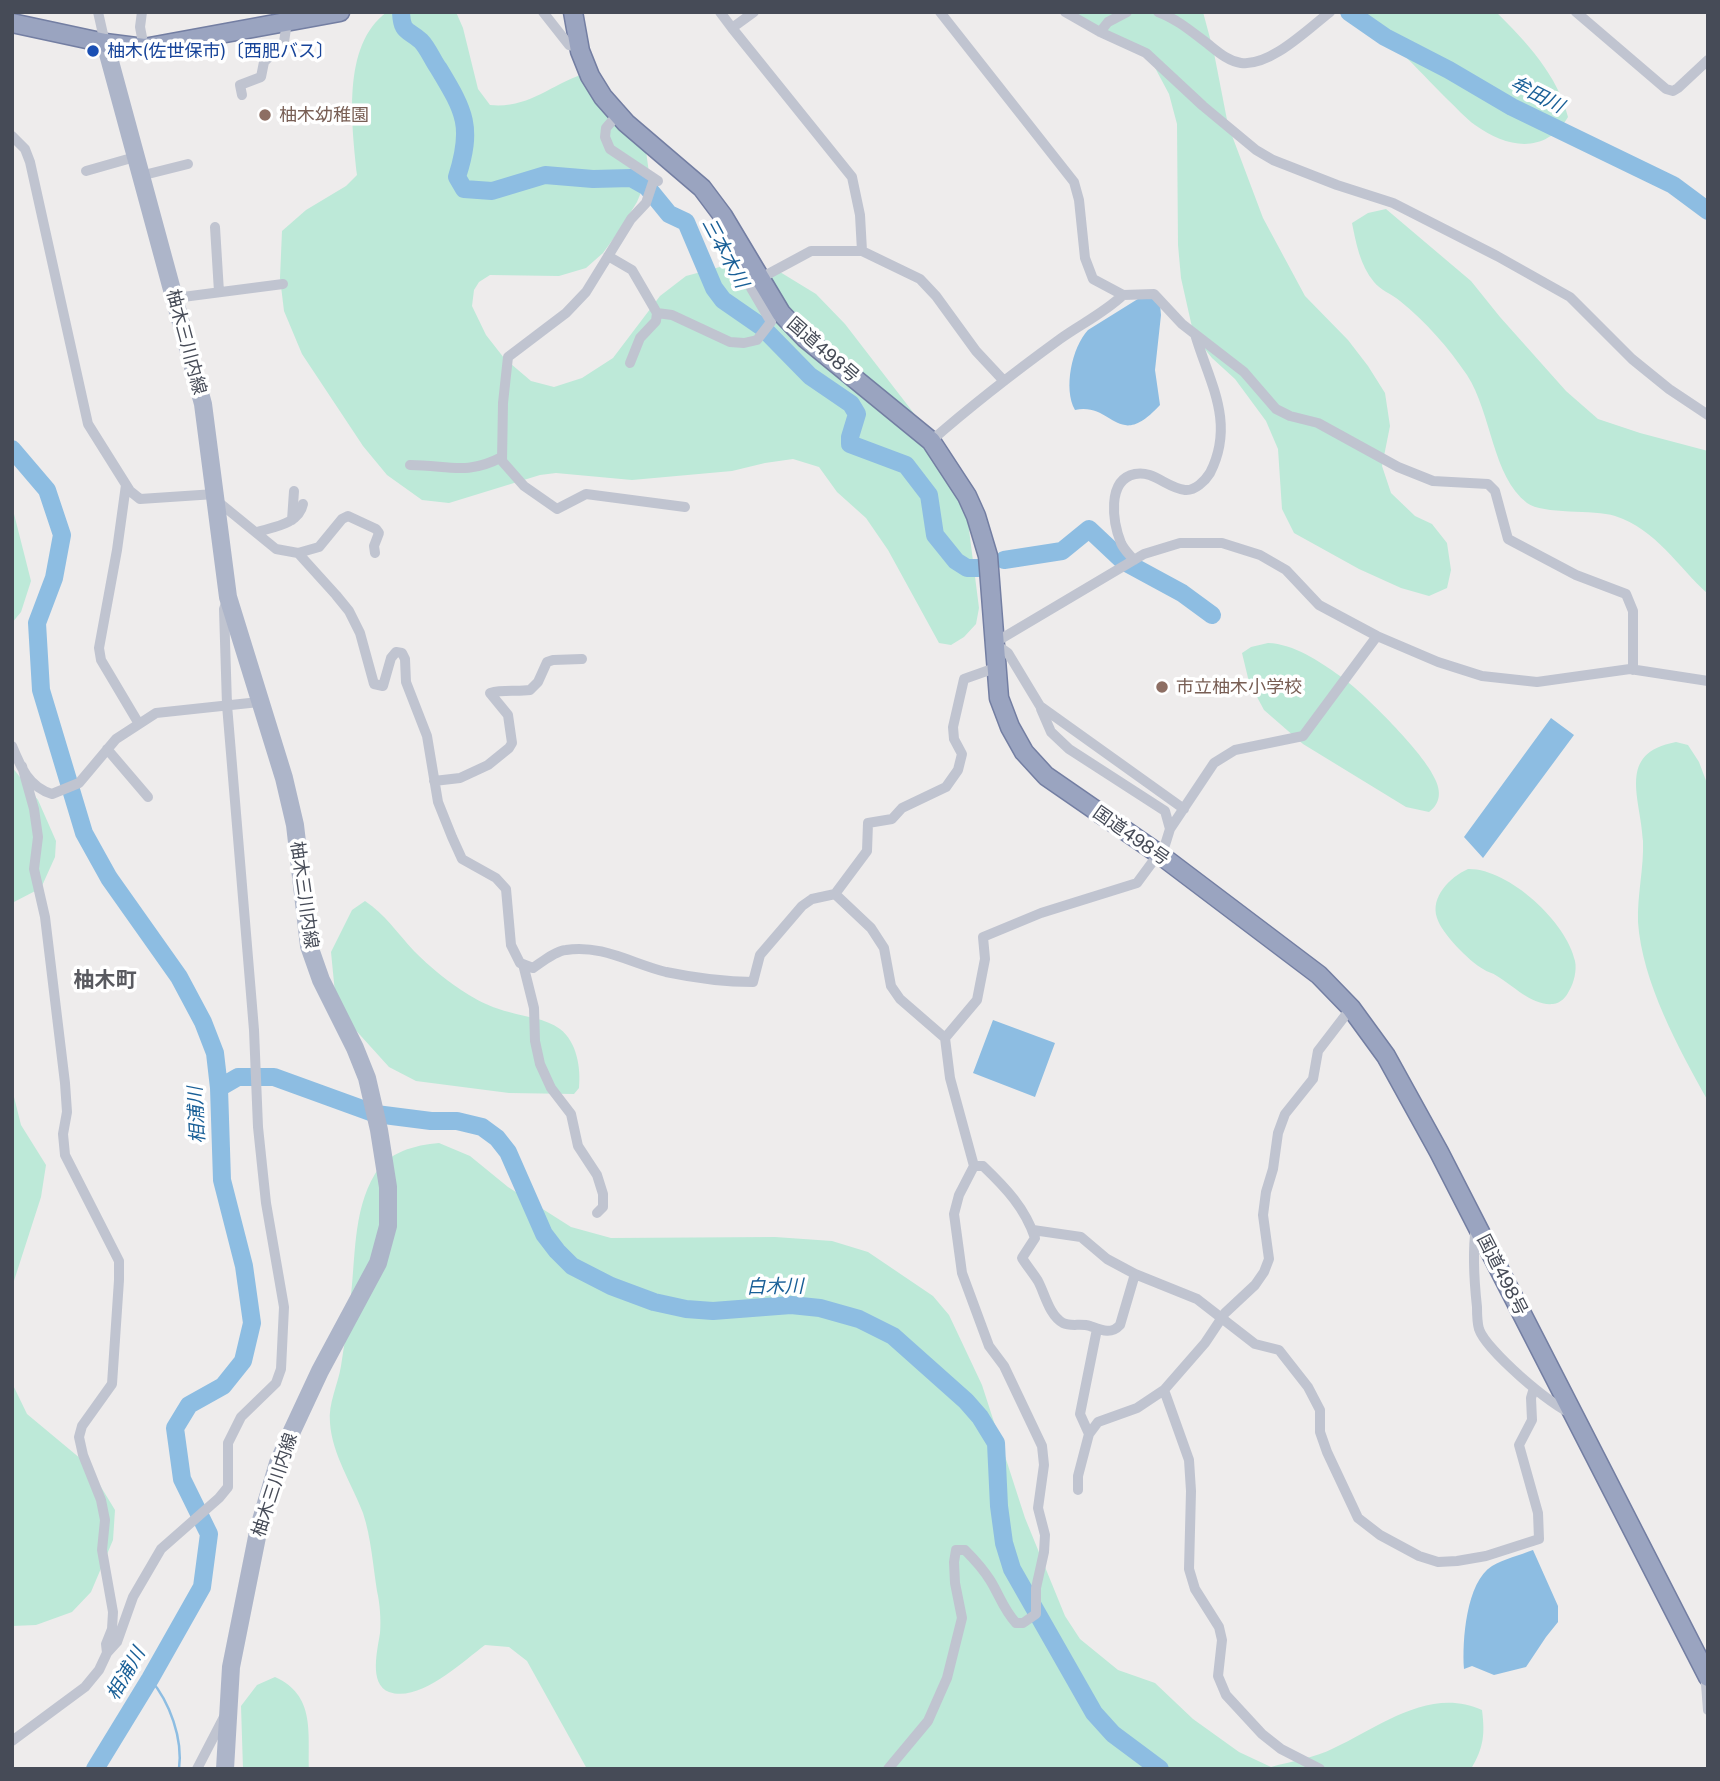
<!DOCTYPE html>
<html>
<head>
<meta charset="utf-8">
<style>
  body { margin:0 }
  #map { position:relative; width:1720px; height:1781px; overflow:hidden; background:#eeecec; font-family:"Public Sans",sans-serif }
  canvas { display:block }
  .frame { position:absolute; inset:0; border:14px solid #464b57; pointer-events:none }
</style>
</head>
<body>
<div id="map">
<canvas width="1720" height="1781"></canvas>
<div class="frame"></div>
</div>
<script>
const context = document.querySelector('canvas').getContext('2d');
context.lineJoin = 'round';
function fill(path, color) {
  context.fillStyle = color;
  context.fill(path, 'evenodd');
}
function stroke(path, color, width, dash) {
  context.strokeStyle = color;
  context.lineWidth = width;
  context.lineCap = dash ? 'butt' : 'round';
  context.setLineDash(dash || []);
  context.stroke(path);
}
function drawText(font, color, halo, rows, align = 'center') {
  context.font = font + ' "Public Sans","Noto Sans JP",sans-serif';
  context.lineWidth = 7;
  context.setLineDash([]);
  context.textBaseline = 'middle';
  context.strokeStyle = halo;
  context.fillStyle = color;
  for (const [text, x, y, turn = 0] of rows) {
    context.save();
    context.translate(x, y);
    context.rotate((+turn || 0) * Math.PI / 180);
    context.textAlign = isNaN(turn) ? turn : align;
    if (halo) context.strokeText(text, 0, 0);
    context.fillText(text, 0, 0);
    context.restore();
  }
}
fill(new Path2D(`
  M 387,12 L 456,12 L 463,28 L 478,89 L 490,105 C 527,109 549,86 583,74 L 646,151 L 649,173 L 637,202 L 619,231 L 603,253 L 586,268 L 559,276 L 490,275 L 479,282 L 474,290 L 472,306 L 486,335 L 504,358 L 531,381 L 554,387 L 582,378 L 613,358 L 660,296 L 686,276 L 731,264 L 780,272 L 816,294 L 845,324 L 946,455 L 967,514 L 979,608 L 976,624 L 964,637 L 951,645 L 939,643 L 888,550 L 866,518 L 837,492 L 819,467 L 793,459 L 765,463 L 732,471 L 632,480 L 556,473 L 540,475 L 449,503 L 422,500 L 387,475 L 363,446 L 302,354 L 284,311 L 280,278 L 282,231 L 306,210 L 346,186 L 357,175 C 352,126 341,45 387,12 Z
  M 1061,12 L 1203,12 L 1214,53 L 1228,125 L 1263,218 L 1305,296 L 1348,340 L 1368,366 L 1385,393 L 1390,426 L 1382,466 L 1391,493 L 1415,516 L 1432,524 L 1447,543 L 1451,570 L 1447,588 L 1429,596 L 1401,588 L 1359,569 L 1294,533 L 1282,509 L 1278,449 L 1266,421 L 1235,379 L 1212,358 L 1194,336 L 1181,278 L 1178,245 L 1177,124 L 1169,94 L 1153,64 L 1131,42 Z
  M 1350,12 L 1496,12 C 1526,41 1558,76 1568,117 C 1545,155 1507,148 1475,125 C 1465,118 1456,107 1447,99 C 1417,69 1387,34 1350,12 Z
  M 1386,209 L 1471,281 L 1500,317 L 1566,391 L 1598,419 L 1640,433 L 1708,451 L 1708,594 C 1678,567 1656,529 1615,516 C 1594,509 1543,515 1527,503 C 1492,476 1492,414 1467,375 C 1448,347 1426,322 1400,301 C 1392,294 1380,290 1374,282 C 1360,265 1356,243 1352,223 L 1368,213 Z
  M 12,506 L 31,581 L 21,612 L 12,623 Z
  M 1268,643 C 1294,644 1319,661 1340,676 C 1363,692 1425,754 1435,779 C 1441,791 1441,803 1429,812 L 1406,807 L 1303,744 L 1264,710 L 1249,682 L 1242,653 L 1251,647 Z
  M 1676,742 L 1688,745 L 1699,762 L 1708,786 L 1708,1101 C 1679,1049 1642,982 1638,922 C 1637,895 1644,868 1643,841 C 1641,798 1616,753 1676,742 Z
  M 12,767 L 38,800 L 56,841 L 55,857 L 41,888 L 12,903 Z
  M 1468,869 C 1508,868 1567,922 1575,961 C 1577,970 1574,983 1569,991 C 1566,997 1561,1003 1553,1004 C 1532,1006 1514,986 1497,976 C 1493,973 1487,972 1483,969 C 1469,961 1442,934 1437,918 C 1430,897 1450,877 1468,869 Z
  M 365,901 C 385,914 398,934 414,951 C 430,967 449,983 469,995 C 480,1002 496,1009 509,1012 C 525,1017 545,1018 560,1029 C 577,1042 581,1068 579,1088 L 574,1094 L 509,1093 L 416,1081 L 389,1067 L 351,1025 L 335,993 L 331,952 L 352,910 Z
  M 12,1089 L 21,1125 L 46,1165 L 41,1197 L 12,1287 Z
  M 439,1143 L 470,1156 L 508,1187 L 571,1227 L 611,1238 L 775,1237 L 832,1241 L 868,1252 L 933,1296 L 949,1315 L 982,1385 L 1025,1518 L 1065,1616 L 1080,1639 L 1118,1670 L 1155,1683 L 1193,1719 L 1239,1752 L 1271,1767 C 1292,1761 1315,1758 1334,1748 C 1379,1727 1430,1686 1482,1710 C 1485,1734 1484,1747 1471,1769 L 587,1769 L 527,1661 L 509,1647 L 485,1645 C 462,1662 420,1703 389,1692 C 368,1684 378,1648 380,1633 C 381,1620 380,1604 377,1591 C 373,1566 371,1537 363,1513 C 352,1484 332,1454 330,1423 C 328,1403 338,1385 341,1366 C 344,1345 348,1324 350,1303 C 356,1261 352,1212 375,1174 C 388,1152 415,1145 439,1143 Z
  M 12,1383 L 27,1414 L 87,1464 L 115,1510 L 113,1540 L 91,1592 L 72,1612 L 36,1625 L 12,1626 Z
  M 275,1677 C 315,1695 308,1731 309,1769 L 243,1769 L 241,1706 L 257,1685 Z`), '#bde9d8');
fill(new Path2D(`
  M 1150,296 L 1160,304 L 1161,315 L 1155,370 L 1160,405 C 1117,452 1114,402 1075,410 C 1063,389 1072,347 1088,330 L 1141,297 Z
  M 1551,718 L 1574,735 L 1483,858 L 1464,837 Z
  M 993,1020 L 1055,1043 L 1035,1097 L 973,1073 Z
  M 1533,1550 L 1558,1606 L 1558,1622 L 1546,1637 L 1526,1667 L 1494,1675 L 1472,1666 L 1464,1669 C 1462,1642 1466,1582 1492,1566 C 1504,1559 1520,1555 1533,1550 Z`), '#8dbde2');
stroke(new Path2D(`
  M 150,1679 C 170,1702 183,1739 179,1769`), '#8dbde2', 2.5);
stroke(new Path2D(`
  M 401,12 C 402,34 408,29 421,41 C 428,48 433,61 439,69 C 465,112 473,127 457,177 L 464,189 L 492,191 L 545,175 L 593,179 L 631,178 L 647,187 L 669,214 L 686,222 L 714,288 L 723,300 L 762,327 L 810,376 L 851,404 L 857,414 L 850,437 L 850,444 L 906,465 L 929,495 L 935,535 L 956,561 L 967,568 L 981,568
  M 1349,12 L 1385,37 L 1449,70 L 1512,107 L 1673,185 L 1708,211
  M 12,449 L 47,490 L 62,535 L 54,578 L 37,623 L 41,690 L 84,833 L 109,878 L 179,977 L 203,1022 L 215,1053 L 219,1088 L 222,1180 L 244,1266 L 252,1323 L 243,1361 L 223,1386 L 189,1405 L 175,1428 L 182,1479 L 209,1534 L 202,1587 L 150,1679 L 95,1769
  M 1004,560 L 1062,551 L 1089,529 L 1123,561 L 1182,593 L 1212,615
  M 219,1088 L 238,1077 L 274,1077 L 376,1114 L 431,1121 L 457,1121 L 482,1127 L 497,1138 L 508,1152 L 544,1234 L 557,1251 L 572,1266 L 611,1286 L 654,1302 L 686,1309 L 713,1311 L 791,1305 L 820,1308 L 859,1319 L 893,1336 L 966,1401 L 980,1417 L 996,1443 L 999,1506 L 1004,1543 L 1012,1569 L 1094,1713 L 1113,1734 L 1160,1769`), '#8dbde2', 18);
const trunk = new Path2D(`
  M 573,12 L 580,51 L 590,76 L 603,97 L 626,123 L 702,188 L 723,216 L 781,313 L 805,338 L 931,441 L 967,496 L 976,516 L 988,556 L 999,698 L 1010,727 L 1024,752 L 1046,776 L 1159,854 L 1319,975 L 1351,1008 L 1386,1056 L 1439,1152 L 1708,1677
  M 12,23 L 105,43 L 144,48 L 340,12`);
stroke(trunk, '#737ea2', 21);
stroke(new Path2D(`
  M 98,12 L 105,43
  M 142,12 L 140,27 L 144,48
  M 543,12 L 569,45 L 579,47
  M 720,12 L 732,28 L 754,12
  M 940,12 L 1074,182 L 1079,200 L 1085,258 L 1093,279 L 1123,295 L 1154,294 L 1182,324 L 1244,372 L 1276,409 L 1290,416 L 1318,423 L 1398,467 L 1433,481 L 1488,484 L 1495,491 L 1508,539 L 1576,575 L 1626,594 L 1633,611 L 1633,670
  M 1065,12 L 1100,32 L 1146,53 L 1203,106 L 1256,150 L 1273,160 L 1337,185 L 1393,203 L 1497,256 L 1570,297 L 1632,359 L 1669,389 L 1708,415
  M 1158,12 C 1177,19 1192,32 1208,44 C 1218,52 1228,61 1241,63 C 1270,67 1308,29 1330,12
  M 1576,12 L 1666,89 L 1673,91 L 1678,88 L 1708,60
  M 732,28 L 852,177 L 860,215 L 862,251
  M 1100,32 L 1108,22 L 1127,12
  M 242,95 L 240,85 L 261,77 L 264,62 L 284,42 L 287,22
  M 618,114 L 606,128 L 605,137 L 610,149 L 658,181
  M 12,136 L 25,149 L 30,162 L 88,424 L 130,491 L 140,499 L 215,494
  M 86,171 L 135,157
  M 140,176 L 188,164
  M 654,179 L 646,203 L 631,219 L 586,292 L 566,313 L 508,357 L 503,403 L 502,461 L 524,486 L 557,509 L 586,494 L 685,507
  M 215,227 L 219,292
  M 608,256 L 632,270 L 657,313 L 656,321 L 640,338 L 630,363
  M 759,279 L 811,251 L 862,251 L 920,279 L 936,296 L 976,351 L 1004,381
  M 175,298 L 283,284
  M 657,313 L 672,315 L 730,342 L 744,343 L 757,340 L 771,322 L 751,288 L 751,282 L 756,274
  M 931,441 C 972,405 1016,371 1060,339 C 1081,324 1104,313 1123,295
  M 410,465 C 448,465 466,476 502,457
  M 126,485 L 117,550 L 99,648 L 101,660 L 139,724
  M 216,500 L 276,549 L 298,553 L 336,595 L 349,611 L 360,633 L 374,684 L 383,686 L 391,658 L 396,652 L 402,653 L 405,659 L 406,682 L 427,736 L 438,802 L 452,837 L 462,859 L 496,878 L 506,889 L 511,945 L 520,963 L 533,968 C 542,962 555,951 566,950 C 601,944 633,964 666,972 C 695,978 724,982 753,982 L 760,955 L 802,906 L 812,899 L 835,894 L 867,851 L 868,823 L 892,819 L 902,808 L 946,787 L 958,770 L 962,754 L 954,739 L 953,727 L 964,679 L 995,668
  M 292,520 L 294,491
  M 257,532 C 274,527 299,524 303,504
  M 298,553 L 319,547 L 342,519 L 348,516 L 376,529 L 379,533 L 374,546 L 375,553
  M 1134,560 C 1130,555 1124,550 1121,543 C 1113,523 1106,480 1135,474 C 1153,470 1167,488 1185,490 C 1195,491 1205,481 1210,473 C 1236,422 1209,382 1195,334
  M 1041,709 L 1051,732 L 1069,749 L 1165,811 L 1170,829
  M 12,746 C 21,768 29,787 52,794 L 79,783 L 116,739 L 156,713 L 259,702
  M 107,749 L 148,797
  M 22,766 L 34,809 L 38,837 L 34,869 L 45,917 L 65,1083 L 67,1112 L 63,1134 L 65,1155 L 119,1261 L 119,1280 L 112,1384 L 82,1426 L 79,1437 L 83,1455 L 101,1500 L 105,1520 L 102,1550 L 113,1612 L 112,1629 L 106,1644 L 107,1653
  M 434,781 L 460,778 L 488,765 L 509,748 L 512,743 L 508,715 L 490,693 C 504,689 516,692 530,690 L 538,682 L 547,662 L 553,660 L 582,659
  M 1184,809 L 1040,706 L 1008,653 L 994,643 L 1144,554 L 1180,543 L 1222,543 L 1260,555 L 1286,570 L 1319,605 L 1377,636 L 1438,662 L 1482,676 L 1537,682 L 1630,669 L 1708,681
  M 835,894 L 871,928 L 884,948 L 891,986 L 900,999 L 945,1038 L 950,1078 L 974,1166 L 959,1195 L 954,1214 L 962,1273 L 989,1346 L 1004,1366 L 1042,1446 L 1044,1465 L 1038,1508 L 1045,1535 L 1044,1552 L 1036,1588 L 1036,1614 L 1023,1623 L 1016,1623 C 1003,1609 1000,1596 990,1580 C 983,1569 974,1559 965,1550 L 956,1550 L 954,1562 L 955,1583 L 962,1618 L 947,1678 L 928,1721 L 888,1769
  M 523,964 L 534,1008 L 535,1041 L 540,1064 L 551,1088 L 571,1114 L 578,1146 L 597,1175 L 603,1194 L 603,1207 L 597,1213
  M 945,1038 L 977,1000 L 985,959 L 983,937 L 1041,913 L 1137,883 L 1165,845 L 1170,829 L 1214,763 L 1235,750 L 1303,736 L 1377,636
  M 974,1166 L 983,1166 C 1006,1188 1025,1208 1035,1238 L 1022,1258 C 1027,1266 1033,1273 1038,1281 C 1045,1294 1049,1315 1063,1323 C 1071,1327 1081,1323 1090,1326 C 1101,1330 1111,1335 1120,1325 L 1135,1274
  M 1476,1227 C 1472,1254 1474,1280 1477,1307 C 1477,1314 1477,1322 1479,1329 C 1486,1350 1552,1407 1573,1414
  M 1033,1230 L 1081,1237 L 1107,1259 L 1135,1274 L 1197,1299 L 1255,1344 L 1279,1350 L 1308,1387 L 1320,1410 L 1320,1432 L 1327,1452 L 1358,1518 L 1380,1535 L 1419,1556 L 1438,1562 L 1457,1561 L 1486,1556 L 1539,1539 L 1538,1513 L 1519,1445 L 1532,1420 L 1531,1398 L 1534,1388
  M 1164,1390 L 1189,1460 L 1191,1491 L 1189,1569 L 1195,1589 L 1219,1627 L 1222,1640 L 1218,1676 L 1226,1695 L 1262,1734 L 1281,1749 L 1320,1769
  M 1089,1434 L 1080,1414 L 1097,1329
  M 1078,1490 L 1078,1476 L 1089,1434 L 1098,1422 L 1137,1408 L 1164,1390 L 1205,1343 L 1225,1313 L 1255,1285 L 1264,1272 L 1269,1259 L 1263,1215 L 1266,1192 L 1273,1169 L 1278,1133 L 1285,1114 L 1313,1079 L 1318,1051 L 1351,1008
  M 1705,1671 L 1708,1710
  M 12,1741 L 85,1687 L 99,1670 L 107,1653 L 117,1642 L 133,1597 L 161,1549 L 219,1498 L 228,1487 L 228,1443 L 241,1417 L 276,1383 L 281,1369 L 284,1307 L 266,1203 L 258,1127 L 254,1030 L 227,705 L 224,609 L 227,600
  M 197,1769 L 225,1715`), '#c0c4d0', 10);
stroke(new Path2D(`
  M 105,43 L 203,404 L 228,597 L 284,778 L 295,825 L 309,946 L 321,980 L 355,1048 L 367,1078 L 379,1130 L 388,1187 L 388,1226 L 378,1263 L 320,1371 L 292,1431 L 278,1463 L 259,1527 L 231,1667 L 225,1769`), '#adb5c9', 18);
stroke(trunk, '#9aa4c0', 18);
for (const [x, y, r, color] of [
  [93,51,7,"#1a4fb4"],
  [265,115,7,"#8d6e63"],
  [1162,687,7,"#8d6e63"]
]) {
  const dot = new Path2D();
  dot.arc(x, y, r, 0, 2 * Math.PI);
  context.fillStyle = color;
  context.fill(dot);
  stroke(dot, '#fff', 2.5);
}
drawText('18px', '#164399', '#fff', [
  ["柚木(佐世保市)〔西肥バス〕",107,51]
], 'left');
drawText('18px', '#785e54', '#fff', [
  ["柚木幼稚園",279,115],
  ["市立柚木小学校",1176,687]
], 'left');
drawText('18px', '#464b57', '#fff', [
  ["柚木三川内線",186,342,75],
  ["国道498号",823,350,41],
  ["国道498号",1131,836,35],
  ["柚木三川内線",304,895,82],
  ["国道498号",1502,1275,63],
  ["柚木三川内線",275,1485,-72]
]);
drawText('italic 19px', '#195f97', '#fff', [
  ["牟田川",1537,95,27],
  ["三本木川",725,253,62],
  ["相浦川",197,1115,-93],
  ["白木川",775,1287,-1],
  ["相浦川",126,1674,-60]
]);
drawText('bold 21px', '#595a60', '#fff', [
  ["柚木町",105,981]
]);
</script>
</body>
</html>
